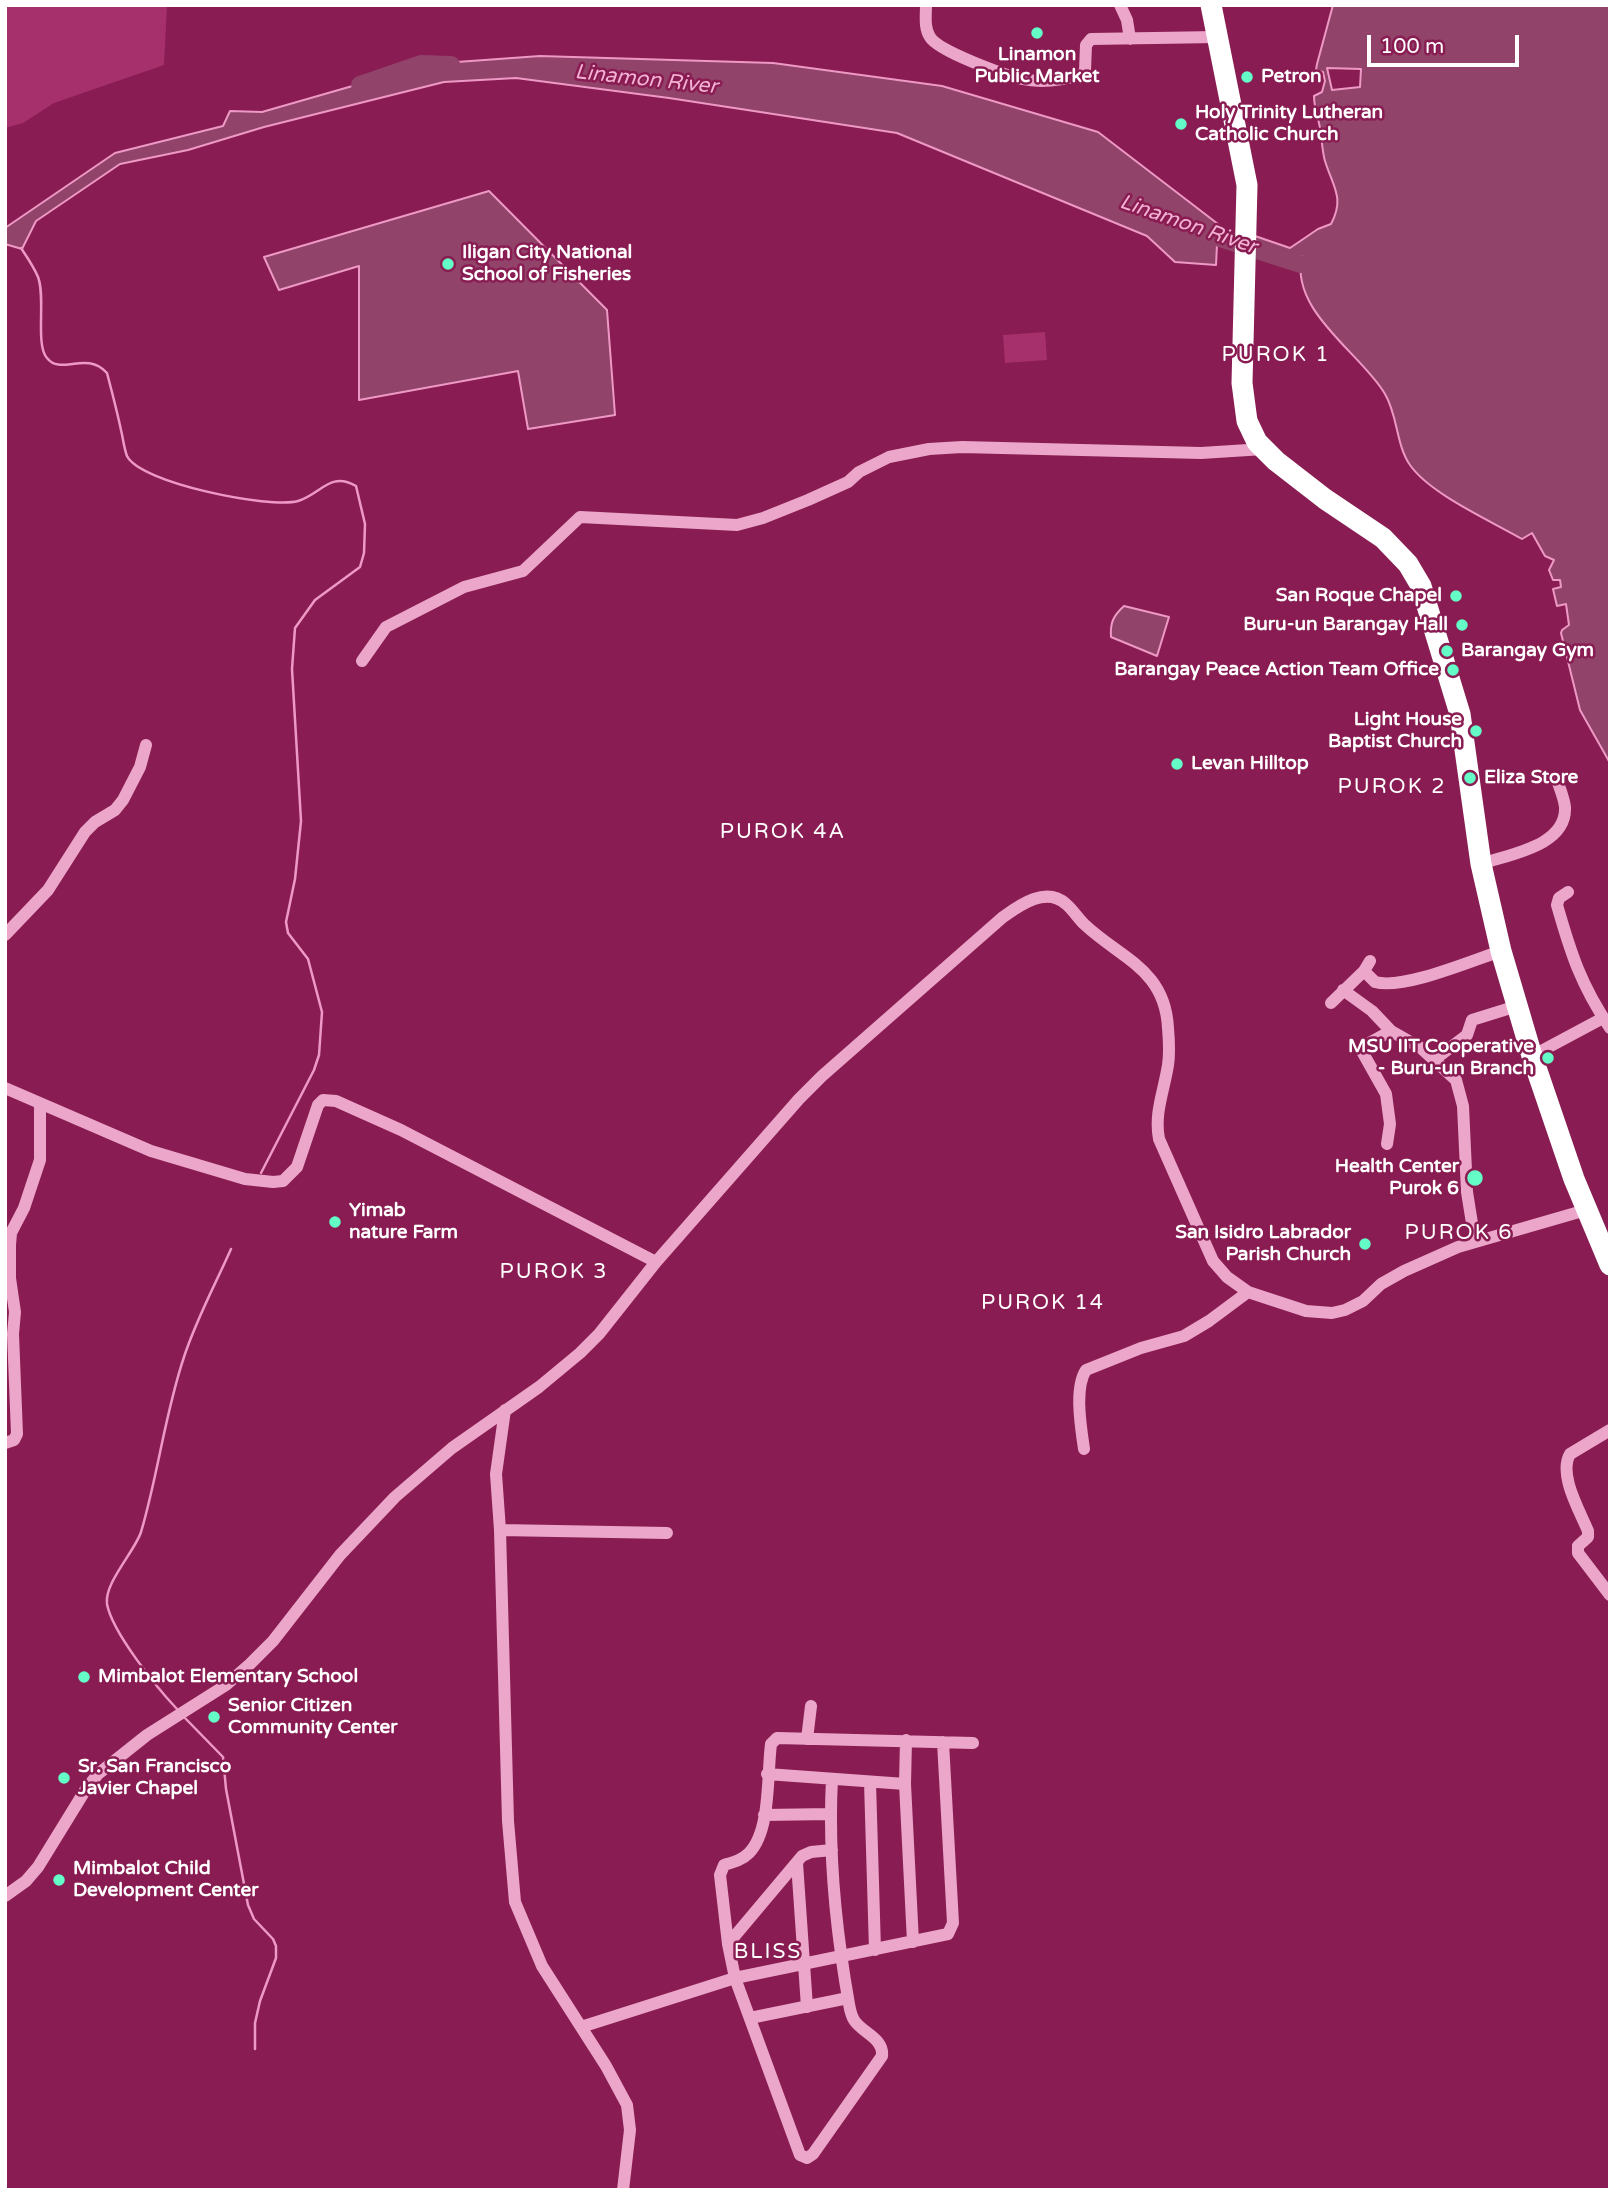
<!DOCTYPE html>
<html>
<head>
<meta charset="utf-8">
<style>
  body { margin:0 }
  #map { position:relative; width:1615px; height:2195px; overflow:hidden; background:#891c52; font-family:"Varela Round",sans-serif }
  canvas { display:block }
  .frame { position:absolute; inset:0; border:7px solid #fff; pointer-events:none }
  .scale { position:absolute; left:1367px; top:35px; width:152px; height:32px; box-sizing:border-box; border:4px solid #fff; border-top:0; padding-left:9px; font-size:21px; line-height:24px; white-space:nowrap; color:#fff; -webkit-text-stroke:5px #891c52; paint-order:stroke }
</style>
</head>
<body>
<div id="map">
<canvas width="1615" height="2195"></canvas>
<div class="frame"></div>
<div class="scale">100 m</div>
</div>
<script>
const context = document.querySelector('canvas').getContext('2d');
context.lineJoin = 'round';
function fill(path, color) {
  context.fillStyle = color;
  context.fill(path, 'evenodd');
}
function stroke(path, color, width, dash) {
  context.strokeStyle = color;
  context.lineWidth = width;
  context.lineCap = dash ? 'butt' : 'round';
  context.setLineDash(dash || []);
  context.stroke(path);
}
function drawText(font, color, halo, rows, align = 'center') {
  context.font = font + ' "Varela Round",sans-serif';
  context.lineWidth = 5;
  context.setLineDash([]);
  context.textBaseline = 'middle';
  context.strokeStyle = halo;
  context.fillStyle = color;
  for (const [text, x, y, turn = 0] of rows) {
    context.save();
    context.translate(x, y);
    context.rotate((+turn || 0) * Math.PI / 180);
    context.textAlign = isNaN(turn) ? turn : align;
    if (halo) context.strokeText(text, 0, 0);
    context.fillText(text, 0, 0);
    context.restore();
  }
}
fill(new Path2D(`
  M 5,5 L 167,5 L 164,65 L 54,103 L 23,123 L 5,128 Z
  M 1045,332 L 1047,360 L 1005,363 L 1003,335 Z`), '#a6306c');
const water = new Path2D(`
  M 1333,5 L 1610,5 L 1610,763 L 1580,710 L 1561,633 L 1562,630 L 1569,625 L 1566,604 L 1557,606 L 1553,589 L 1561,587 L 1560,580 L 1553,580 L 1549,570 L 1554,560 L 1545,556 L 1532,533 L 1522,539 C 1491,521 1430,494 1410,465 C 1396,445 1398,416 1385,394 C 1362,354 1289,311 1302,256 L 1294,268 L 1251,256 L 1252,235 L 1290,248 L 1318,229 L 1331,224 C 1345,198 1333,187 1325,161 C 1322,151 1322,139 1320,128 C 1318,117 1314,108 1314,96 L 1322,92 L 1325,81 L 1323,72 L 1316,70 L 1317,64 ZM 1327,68 L 1361,69 L 1360,87 L 1332,90 Z
  M 540,56 L 773,63 L 942,86 L 1098,132 L 1218,224 L 1216,265 L 1175,262 L 1147,236 L 897,133 L 669,98 L 516,78 L 444,82 L 264,127 L 188,150 L 120,164 L 36,221 L 22,249 L 5,244 L 5,228 L 115,153 L 223,126 L 230,111 L 262,112 L 429,64 Z
  M 489,191 L 607,310 L 615,415 L 528,429 L 518,371 L 359,400 L 359,266 L 279,290 L 264,257 Z
  M 1124,606 L 1169,617 L 1157,656 L 1111,637 C 1110,623 1113,616 1124,606 Z`);
fill(water, '#914369');
stroke(water, '#ee99c5', 2);
stroke(new Path2D(`
  M 21,248 C 27,257 34,267 38,277 C 46,297 35,345 47,358 C 61,376 86,350 107,373 C 112,392 117,411 121,430 C 123,438 124,448 127,456 C 140,483 270,509 298,501 C 321,494 330,471 356,486 L 365,524 L 364,553 L 360,567 L 315,600 L 295,628 L 292,669 L 301,821 L 295,879 L 286,922 L 288,933 L 308,959 L 322,1012 L 319,1055 L 314,1070 L 261,1173
  M 177,1709 C 157,1688 112,1632 107,1604 C 104,1583 135,1551 141,1532 C 158,1475 165,1413 184,1357 C 196,1320 215,1285 231,1249
  M 184,1717 L 223,1757 L 226,1789 L 248,1905 L 254,1919 L 273,1939 L 276,1946 L 276,1958 L 260,2001 L 255,2023 L 255,2049`), '#ee99c5', 2.5);
stroke(new Path2D(`
  M 360,85 L 421,64 L 451,65
  M 1198,231 L 1300,264`), '#914369', 18);
stroke(new Path2D(`
  M 926,5 C 926,16 924,28 930,37 C 938,51 1004,75 1022,79 C 1041,83 1063,80 1081,75 L 1085,71 L 1086,45 L 1091,39 L 1217,37
  M 1120,5 L 1127,20 L 1130,39
  M 362,661 L 386,627 L 464,587 L 523,571 L 580,517 L 737,525 L 763,518 L 808,500 L 848,482 L 859,472 L 889,457 L 929,449 L 962,447 L 1201,453 L 1264,449
  M 1481,864 C 1510,854 1567,846 1565,807 C 1564,798 1560,789 1557,780
  M 1568,892 L 1559,898 L 1557,905 C 1571,954 1581,985 1610,1028
  M 5,935 L 48,890 L 85,832 L 95,822 L 115,810 L 123,800 L 140,767 L 146,745
  M 1370,961 L 1364,971 L 1375,982 C 1403,990 1471,961 1501,951
  M 1343,990 L 1372,1011 L 1391,1031 L 1421,1048 L 1456,1080 L 1463,1106 L 1467,1192 L 1475,1242
  M 1331,1003 L 1364,971
  M 1532,1056 L 1603,1018
  M 1434,1060 L 1467,1035 L 1472,1020 L 1517,1006
  M 5,1088 L 151,1151 L 245,1179 L 273,1182 L 283,1181 L 297,1167 L 318,1105 L 323,1100 L 336,1101 L 401,1130 L 656,1262
  M 1387,1144 L 1390,1124 L 1386,1094 L 1363,1053 L 1371,1042 L 1391,1031
  M 505,1410 L 496,1474 L 500,1530 L 508,1821 L 515,1902 L 542,1966 L 606,2066 L 627,2105 L 630,2130 L 623,2190
  M 1610,1430 L 1570,1454 C 1558,1475 1580,1511 1588,1531 L 1588,1537 L 1578,1546 L 1578,1553 L 1610,1595
  M 5,1443 L 14,1440 L 17,1434 L 13,1334 L 15,1312 L 10,1278 L 10,1245 L 11,1233 L 24,1208 L 40,1160 L 40,1103
  M 1084,1449 C 1081,1428 1074,1388 1086,1370 L 1141,1348 L 1184,1336 L 1209,1321 L 1248,1292
  M 500,1530 L 667,1533
  M 807,1739 L 811,1706
  M 906,1740 L 905,1784 L 913,1942
  M 767,1774 L 905,1784
  M 832,1779 C 828,1854 836,1931 849,2004 C 850,2010 851,2015 854,2020 C 862,2033 884,2038 882,2056 L 813,2154 L 807,2158 L 800,2155 L 735,1978 L 728,1944 L 720,1875 L 724,1865 C 734,1862 742,1860 749,1853 C 771,1831 767,1774 771,1744 L 777,1738 L 973,1743
  M 870,1782 L 875,1950
  M 764,1815 L 830,1814
  M 797,1863 L 807,2007
  M 5,1896 L 26,1881 L 38,1867 L 86,1789 L 98,1774 L 147,1735 L 226,1685 L 250,1664 L 273,1641 L 340,1555 L 395,1497 L 452,1448 L 539,1387 L 580,1353 L 599,1334 L 656,1262 L 799,1099 L 822,1076 L 1003,917 C 1020,905 1046,886 1066,904 C 1073,910 1078,918 1084,924 C 1121,959 1165,969 1168,1028 C 1169,1040 1170,1053 1168,1065 C 1164,1091 1154,1113 1159,1139 L 1213,1261 L 1227,1277 L 1248,1292 L 1306,1311 L 1332,1313 L 1345,1310 L 1363,1301 L 1381,1284 L 1404,1271 L 1458,1247 L 1586,1210
  M 728,1944 L 802,1856 L 811,1852 L 832,1850
  M 750,2018 L 848,1998
  M 581,2027 L 735,1978 L 948,1934 L 953,1923 L 943,1742`), '#eca6ca', 12);
stroke(new Path2D(`
  M 1211,5 L 1247,185 L 1242,383 L 1247,421 L 1257,442 L 1276,461 L 1325,499 L 1383,538 L 1408,564 L 1421,586 L 1460,714 L 1481,864 L 1501,951 L 1532,1056 L 1574,1179 L 1610,1265`), '#fff', 21);
for (const [x, y, r, color] of [
  [1037,33,7,"#64fcc7"],
  [1247,77,7,"#64fcc7"],
  [1181,124,7,"#64fcc7"],
  [448,264,7,"#64fcc7"],
  [1456,596,7,"#64fcc7"],
  [1462,625,7,"#64fcc7"],
  [1447,651,7,"#64fcc7"],
  [1453,670,7,"#64fcc7"],
  [1476,731,7,"#64fcc7"],
  [1177,764,7,"#64fcc7"],
  [1470,778,7,"#64fcc7"],
  [1548,1058,7,"#64fcc7"],
  [1475,1178,9,"#64fcc7"],
  [335,1222,7,"#64fcc7"],
  [1365,1244,7,"#64fcc7"],
  [84,1677,7,"#64fcc7"],
  [214,1717,7,"#64fcc7"],
  [64,1778,7,"#64fcc7"],
  [59,1880,7,"#64fcc7"]
]) {
  const dot = new Path2D();
  dot.arc(x, y, r, 0, 2 * Math.PI);
  context.fillStyle = color;
  context.fill(dot);
  stroke(dot, '#891c52', 2.5);
}
drawText('bold 19px', '#fff', '#891c52', [
  ["Linamon",1037,55,"center"],
  ["Public Market",1037,77,"center"],
  ["Petron",1261,77],
  ["Holy Trinity Lutheran",1195,113],
  ["Catholic Church",1195,135],
  ["Iligan City National",462,253],
  ["School of Fisheries",462,275],
  ["San Roque Chapel",1442,596,"right"],
  ["Buru-un Barangay Hall",1448,625,"right"],
  ["Barangay Gym",1461,651],
  ["Barangay Peace Action Team Office",1439,670,"right"],
  ["Light House",1462,720,"right"],
  ["Baptist Church",1462,742,"right"],
  ["Levan Hilltop",1191,764],
  ["Eliza Store",1484,778],
  ["MSU IIT Cooperative",1534,1047,"right"],
  ["- Buru-un Branch",1534,1069,"right"],
  ["Health Center",1459,1167,"right"],
  ["Purok 6",1459,1189,"right"],
  ["Yimab",349,1211],
  ["nature Farm",349,1233],
  ["San Isidro Labrador",1351,1233,"right"],
  ["Parish Church",1351,1255,"right"],
  ["Mimbalot Elementary School",98,1677],
  ["Senior Citizen",228,1706],
  ["Community Center",228,1728],
  ["Sr. San Francisco",78,1767],
  ["Javier Chapel",78,1789],
  ["Mimbalot Child",73,1869],
  ["Development Center",73,1891]
], 'left');
drawText('italic 21px', '#f3b2d3', '#891c52', [
  ["Linamon River",646,80,6],
  ["Linamon River",1188,225,19]
]);
context.letterSpacing = '2px';
drawText('21px', '#fff', '#891c52', [
  ["PUROK 1",1276,355],
  ["PUROK 2",1392,787],
  ["PUROK 4A",783,832],
  ["PUROK 6",1459,1233],
  ["PUROK 3",554,1272],
  ["PUROK 14",1043,1303],
  ["BLISS",768,1952]
]);
context.letterSpacing = '0px';
</script>
</body>
</html>
